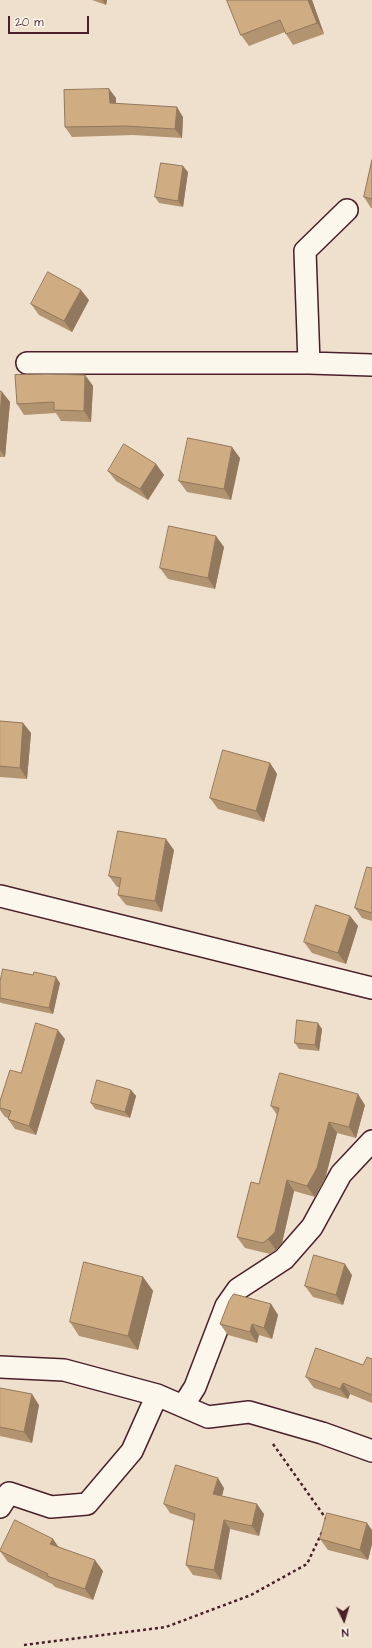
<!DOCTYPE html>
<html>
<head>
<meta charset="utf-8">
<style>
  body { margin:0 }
  #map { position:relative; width:372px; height:1648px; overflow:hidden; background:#eee0cc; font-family:"Architects Daughter",sans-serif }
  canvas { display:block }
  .north { position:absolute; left:324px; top:1600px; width:40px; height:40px; -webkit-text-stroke:3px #fbf7ec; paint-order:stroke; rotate:175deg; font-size:11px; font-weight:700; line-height:16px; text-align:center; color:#4a1f2b }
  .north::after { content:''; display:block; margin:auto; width:14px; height:18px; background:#4a1f2b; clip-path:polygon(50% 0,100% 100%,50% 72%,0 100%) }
  .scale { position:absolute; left:8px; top:16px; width:81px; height:18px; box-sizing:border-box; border:2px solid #4a1f2b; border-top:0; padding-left:5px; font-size:12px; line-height:14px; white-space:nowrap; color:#4a1f2b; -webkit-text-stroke:3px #fbf7ec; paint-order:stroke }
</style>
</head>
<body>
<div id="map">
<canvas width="372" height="1648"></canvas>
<div class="north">N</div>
<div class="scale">20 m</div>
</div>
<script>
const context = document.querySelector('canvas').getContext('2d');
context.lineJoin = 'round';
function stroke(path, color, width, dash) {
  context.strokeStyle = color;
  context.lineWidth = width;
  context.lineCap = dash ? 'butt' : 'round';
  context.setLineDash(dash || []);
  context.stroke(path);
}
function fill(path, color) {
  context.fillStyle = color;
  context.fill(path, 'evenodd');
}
const street = new Path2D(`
  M 27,363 L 309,363 L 372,365
  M 309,363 L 305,251 L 347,210
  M 0,896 L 372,988
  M 0,1367 L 64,1370 L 157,1395 L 208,1417 L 249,1412 L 322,1433 L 372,1451
  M 183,1406 L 195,1387 L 226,1306 L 238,1289 L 284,1259 L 312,1227 L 341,1174 L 372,1141
  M 0,1507 L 9,1493 L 51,1507 L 87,1504 L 132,1451 L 157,1395`);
stroke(street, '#4a1f2b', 24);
stroke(new Path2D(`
  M 273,1444 L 327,1520
  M 24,1645 L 166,1627 L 251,1595 L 307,1564 L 323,1530`), '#4a1f2b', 2.5, [3, 3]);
stroke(street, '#fbf7ec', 21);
fill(new Path2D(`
  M 92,0 L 107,0 L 106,5 Z
  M 227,0 L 312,0 L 324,34 L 293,45 L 286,34 L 285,32 L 249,46 L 241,35 Z
  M 109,89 L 116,98 L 116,103 L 183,117 L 182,138 L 133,135 L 72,137 L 65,127 Z
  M 372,160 L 372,208 L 371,208 L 364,197 Z
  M 188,172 L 183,207 L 159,203 L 155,197 Z
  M 89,300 L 72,332 L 39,315 L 31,304 Z
  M 85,375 L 93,386 L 91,422 L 61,421 L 56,413 L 24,415 L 17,404 Z
  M 0,391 L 2,392 L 10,402 L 5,457 L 0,457 Z
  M 240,458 L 231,500 L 187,492 L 179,481 Z
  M 156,464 L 164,475 L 148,500 L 116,481 L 108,471 Z
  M 224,547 L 215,589 L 168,579 L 160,568 Z
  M 0,721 L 23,723 L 31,733 L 27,779 L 0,777 Z
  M 270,763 L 277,774 L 264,822 L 218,809 L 210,798 Z
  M 174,850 L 162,912 L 126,905 L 118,895 L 120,887 L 117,887 L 109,876 Z
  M 372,868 L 372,921 L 362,918 L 355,908 Z
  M 350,916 L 358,926 L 346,964 L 312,953 L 304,942 Z
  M 0,982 L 60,983 L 53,1014 L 1,1003 L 0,1002 Z
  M 322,1029 L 319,1051 L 299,1049 L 295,1043 Z
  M 65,1039 L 36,1135 L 15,1129 L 8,1119 L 8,1118 L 5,1117 L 0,1110 L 0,1101 L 21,1073 Z
  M 131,1090 L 136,1096 L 130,1118 L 95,1109 L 91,1103 Z
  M 365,1105 L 356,1138 L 337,1133 L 325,1179 L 315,1197 L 294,1191 L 282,1243 L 276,1250 L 270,1254 L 245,1248 L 237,1237 L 259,1184 L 277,1115 L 271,1106 Z
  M 352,1275 L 343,1305 L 313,1297 L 305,1286 Z
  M 143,1277 L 153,1291 L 138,1350 L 79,1336 L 70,1322 Z
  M 271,1304 L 278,1315 L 272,1339 L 259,1335 L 257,1343 L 228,1335 L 220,1324 Z
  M 372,1359 L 372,1403 L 350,1394 L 348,1399 L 314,1388 L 306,1377 L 363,1365 Z
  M 0,1388 L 39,1405 L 32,1443 L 0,1436 Z
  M 224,1488 L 222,1496 L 264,1514 L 259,1536 L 230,1529 L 221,1580 L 193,1575 L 186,1565 L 194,1521 L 170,1513 L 164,1504 Z
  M 372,1530 L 372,1544 L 368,1560 L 328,1550 L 320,1539 Z
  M 53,1539 L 58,1546 L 103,1571 L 93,1600 L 55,1587 L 52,1584 L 8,1562 L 0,1551 Z`), '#b39471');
fill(new Path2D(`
  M 102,0 L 107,0 L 106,5 Z
  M 308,0 L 312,0 L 324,34 L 317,23 Z
  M 109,89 L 116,98 L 116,112 L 110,103 Z
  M 177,107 L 183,117 L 182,138 L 175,129 Z
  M 183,166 L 188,172 L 183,207 L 178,201 Z
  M 81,290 L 89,300 L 72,332 L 64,321 Z
  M 85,375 L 93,386 L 91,422 L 84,411 Z
  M 2,392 L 10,402 L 5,457 L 0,450 L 0,417 Z
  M 232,447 L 240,458 L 231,500 L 224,489 Z
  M 156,464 L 164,475 L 148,500 L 140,489 Z
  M 216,536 L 224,547 L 215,589 L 208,578 Z
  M 23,723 L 31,733 L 27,779 L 20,768 Z
  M 270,763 L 277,774 L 264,822 L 256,811 Z
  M 166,839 L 174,850 L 162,912 L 155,901 Z
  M 350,916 L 358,926 L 346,964 L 338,953 Z
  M 56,977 L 60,983 L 53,1014 L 49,1008 Z
  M 318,1023 L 322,1029 L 319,1051 L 315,1045 Z
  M 58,1030 L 65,1039 L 36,1135 L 29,1126 Z
  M 131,1090 L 136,1096 L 130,1118 L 125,1112 Z
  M 358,1094 L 365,1105 L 356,1138 L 349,1127 Z
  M 329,1122 L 337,1133 L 325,1179 L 315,1197 L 307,1186 Z
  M 287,1180 L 294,1191 L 282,1243 L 276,1250 L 268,1239 Z
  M 345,1264 L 352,1275 L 343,1305 L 336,1295 Z
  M 143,1277 L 153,1291 L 138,1350 L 128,1336 Z
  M 271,1304 L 278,1315 L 272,1339 L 264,1328 Z
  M 252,1324 L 259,1335 L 257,1343 L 250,1332 Z
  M 343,1383 L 350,1394 L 348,1399 L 340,1389 Z
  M 32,1394 L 39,1405 L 32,1443 L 24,1432 Z
  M 218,1478 L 224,1488 L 220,1503 L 213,1494 Z
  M 257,1504 L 264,1514 L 259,1536 L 252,1526 Z
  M 224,1520 L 230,1529 L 221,1580 L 214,1570 Z
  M 367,1523 L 372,1530 L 372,1544 L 368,1560 L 360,1550 Z
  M 53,1539 L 60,1550 L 50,1544 Z
  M 95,1560 L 103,1571 L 93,1600 L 85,1589 Z`), '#92785c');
const building = new Path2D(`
  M 227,0 L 308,0 L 317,23 L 286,34 L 280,20 L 241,35 Z
  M 109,89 L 110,103 L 177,107 L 175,129 L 126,126 L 65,127 L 64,90 Z
  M 372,160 L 372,199 L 364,197 Z
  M 161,163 L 183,166 L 178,201 L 155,197 Z
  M 48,272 L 81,290 L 64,321 L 31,304 Z
  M 46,374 L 85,375 L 84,411 L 54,410 L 54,402 L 17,404 L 15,375 Z
  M 0,391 L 2,392 L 0,417 Z
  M 188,438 L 232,447 L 224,489 L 179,481 Z
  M 124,444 L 156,464 L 140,489 L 108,471 Z
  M 169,526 L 216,536 L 208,578 L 160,568 Z
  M 0,721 L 23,723 L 20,768 L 0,766 Z
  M 223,750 L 270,763 L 256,811 L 210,798 Z
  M 118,831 L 166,839 L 155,901 L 118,895 L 121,878 L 109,876 Z
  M 367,867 L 372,868 L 372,913 L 355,908 Z
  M 316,905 L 350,916 L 338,953 L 304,942 Z
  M 3,969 L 33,975 L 34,972 L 56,977 L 49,1008 L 0,998 L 0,982 Z
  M 297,1020 L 318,1023 L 315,1045 L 295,1043 Z
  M 36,1023 L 58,1030 L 29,1126 L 8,1119 L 11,1111 L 0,1108 L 0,1101 L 10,1070 L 21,1073 Z
  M 280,1073 L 358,1094 L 349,1127 L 329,1122 L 317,1168 L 307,1186 L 287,1180 L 275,1232 L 268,1239 L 263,1243 L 237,1237 L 251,1182 L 259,1184 L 279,1108 L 271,1106 Z
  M 97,1080 L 131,1090 L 125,1112 L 91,1103 Z
  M 314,1255 L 345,1264 L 336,1295 L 305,1286 Z
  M 84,1262 L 143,1277 L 128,1336 L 70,1322 Z
  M 234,1294 L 271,1304 L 264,1328 L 252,1324 L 250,1332 L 220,1324 L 229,1301 Z
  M 316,1348 L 363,1365 L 367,1357 L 372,1359 L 372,1395 L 343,1383 L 340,1389 L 306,1377 Z
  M 0,1388 L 32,1394 L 24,1432 L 0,1427 Z
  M 176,1465 L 218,1478 L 213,1494 L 257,1504 L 252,1526 L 224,1520 L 214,1570 L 186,1565 L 195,1514 L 164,1504 Z
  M 327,1513 L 367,1523 L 360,1550 L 320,1539 Z
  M 15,1520 L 53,1539 L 50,1544 L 95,1560 L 85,1589 L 47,1576 L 48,1574 L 0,1551 Z`);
fill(building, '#d0ac83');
stroke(building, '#92785c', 1);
</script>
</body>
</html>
